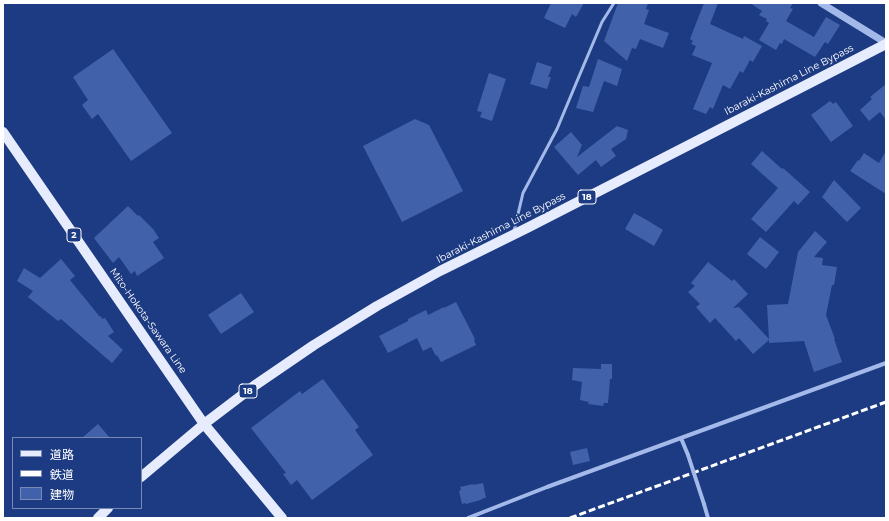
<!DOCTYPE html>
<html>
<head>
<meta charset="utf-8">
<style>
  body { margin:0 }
  #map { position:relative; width:889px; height:521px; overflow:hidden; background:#1d3b82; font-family:Montserrat,"Noto Sans JP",sans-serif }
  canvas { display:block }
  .frame { position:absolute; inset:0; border:4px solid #fff; pointer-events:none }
  .legend { position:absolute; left:12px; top:437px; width:130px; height:72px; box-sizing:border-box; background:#1d3b82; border:1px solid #7789b4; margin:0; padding:5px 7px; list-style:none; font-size:12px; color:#fff }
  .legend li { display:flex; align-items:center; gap:8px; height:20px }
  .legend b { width:20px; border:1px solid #7789b4 }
</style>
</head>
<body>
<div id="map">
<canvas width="889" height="521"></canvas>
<div class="frame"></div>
<ul class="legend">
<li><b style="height:5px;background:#e6ecfe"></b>道路</li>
<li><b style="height:5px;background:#fff"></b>鉄道</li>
<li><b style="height:11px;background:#4162aa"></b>建物</li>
</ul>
</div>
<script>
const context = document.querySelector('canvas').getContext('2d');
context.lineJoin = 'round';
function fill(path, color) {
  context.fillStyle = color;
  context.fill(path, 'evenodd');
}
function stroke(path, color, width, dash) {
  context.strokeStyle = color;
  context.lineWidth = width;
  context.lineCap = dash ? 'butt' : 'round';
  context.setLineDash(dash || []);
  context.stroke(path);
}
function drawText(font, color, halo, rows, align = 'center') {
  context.font = font + ' Montserrat,sans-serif';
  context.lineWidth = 4;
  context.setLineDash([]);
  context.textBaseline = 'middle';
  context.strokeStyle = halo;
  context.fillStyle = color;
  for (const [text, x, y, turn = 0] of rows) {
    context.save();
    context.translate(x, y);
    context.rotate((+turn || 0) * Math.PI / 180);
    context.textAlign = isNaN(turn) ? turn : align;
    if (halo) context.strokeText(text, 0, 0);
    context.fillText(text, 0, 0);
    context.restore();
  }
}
fill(new Path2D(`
  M 551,3 L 584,3 L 576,17 L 572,14 L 565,28 L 544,18 Z
  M 618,3 L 648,3 L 646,9 L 649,10 L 644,24 L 669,33 L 663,48 L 640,39 L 636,49 L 632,48 L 627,61 L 604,41 Z
  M 704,3 L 718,3 L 710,24 L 743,39 L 744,36 L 762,46 L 753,62 L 750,60 L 743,73 L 740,71 L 730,89 L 723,85 L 713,109 L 710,107 L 706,114 L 693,109 L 712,63 L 692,55 L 696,46 L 691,44 L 693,41 L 690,39 Z
  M 750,3 L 793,3 L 790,8 L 793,9 L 786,21 L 814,37 L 826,17 L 840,25 L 828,44 L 825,42 L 815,57 L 784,39 L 782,44 L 780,43 L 776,50 L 759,40 L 769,23 L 766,21 L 767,19 L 759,15 L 762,11 Z
  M 113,49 L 172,133 L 131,161 L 98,114 L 92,119 L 82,105 L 88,100 L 73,77 Z
  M 598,59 L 622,69 L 617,86 L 604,81 L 593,112 L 576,108 L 583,86 L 589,87 Z
  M 537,62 L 552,67 L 548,77 L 551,77 L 547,89 L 530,84 Z
  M 489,73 L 506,79 L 492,121 L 480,117 L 482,112 L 477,111 Z
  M 886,84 L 886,120 L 880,112 L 869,121 L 860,110 L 872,99 L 870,97 Z
  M 830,101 L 833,104 L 836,102 L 853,126 L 831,142 L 811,115 Z
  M 415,119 L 429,125 L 463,191 L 402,222 L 363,146 Z
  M 617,126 L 628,130 L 626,139 L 611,149 L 616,156 L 601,167 L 596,160 L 578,175 L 554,147 L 571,132 L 582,145 L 577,157 Z
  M 762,151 L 782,169 L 783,168 L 810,192 L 798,205 L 794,201 L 766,232 L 751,219 L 778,188 L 751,164 Z
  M 886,151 L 886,194 L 850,171 L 858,160 L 859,161 L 864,153 L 879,163 Z
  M 834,180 L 861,208 L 847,222 L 822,197 Z
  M 128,206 L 138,216 L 139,215 L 153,229 L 159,238 L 153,242 L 164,258 L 137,276 L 135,271 L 131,274 L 119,257 L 113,263 L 94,238 Z
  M 634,213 L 645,219 L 663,230 L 654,246 L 625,229 Z
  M 815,231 L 827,242 L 814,257 L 823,258 L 822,265 L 837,267 L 834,285 L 832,285 L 826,315 L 835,339 L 834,339 L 842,362 L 814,372 L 804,341 L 769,343 L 769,340 L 753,354 L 739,338 L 736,341 L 715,318 L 710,323 L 696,307 L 700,304 L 688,292 L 695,286 L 691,283 L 708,262 L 732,281 L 734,279 L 748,294 L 733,308 L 739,307 L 769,339 L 767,305 L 788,304 L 798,252 Z
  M 760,237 L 779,252 L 766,269 L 747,254 Z
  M 61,259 L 75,276 L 70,280 L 100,317 L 101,316 L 102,319 L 105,318 L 114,332 L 108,336 L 123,350 L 112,363 L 61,319 L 58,321 L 28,297 L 33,291 L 17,281 L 24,268 L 40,278 Z
  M 241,293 L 254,312 L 221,334 L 208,315 Z
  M 456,302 L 475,339 L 474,340 L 476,345 L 441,362 L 437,355 L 436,356 L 431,347 L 423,351 L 417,338 L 388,353 L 379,336 L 408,321 L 408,319 L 426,310 L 428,315 L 444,307 L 444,308 Z
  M 601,364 L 612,364 L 612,379 L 610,379 L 608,403 L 604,403 L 603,406 L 588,404 L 589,402 L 580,400 L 582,382 L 572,380 L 573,368 L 601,369 Z
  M 323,379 L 359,427 L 355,430 L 373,455 L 312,500 L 297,480 L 291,485 L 283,474 L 286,473 L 251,428 L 300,391 L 302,394 Z
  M 98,424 L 110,438 L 82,438 Z
  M 587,448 L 590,461 L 573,465 L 570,452 Z
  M 483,483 L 486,498 L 483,498 L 483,499 L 477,501 L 466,504 L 465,503 L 462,504 L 459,491 L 461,490 L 460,487 L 473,484 L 473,485 Z`), '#4162aa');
stroke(new Path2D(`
  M 514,231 L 523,193 L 557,129 L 580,74 L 602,22 L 614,3`), '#a3b9e9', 3);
stroke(new Path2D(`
  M 681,438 L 688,455
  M 704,504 L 708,518
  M 468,518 L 547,487 L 886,363`), '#a3b9e9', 4);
stroke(new Path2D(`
  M 821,3 L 886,43`), '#a3b9e9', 7);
stroke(new Path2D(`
  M 3,132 L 204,424 L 282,518
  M 141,477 L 204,424 L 254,386 L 314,345 L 377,306 L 440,271 L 527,228 L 886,44
  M 98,518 L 108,508`), '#e6ecfe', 10);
stroke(new Path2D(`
  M 570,518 L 886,402`), '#fff', 3, [7, 3]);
stroke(new Path2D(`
  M 688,455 L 704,504`), '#a3b9e9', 4);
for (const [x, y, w] of [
  [587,197,18],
  [74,235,14],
  [248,391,18]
]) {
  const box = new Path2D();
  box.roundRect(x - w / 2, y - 7, w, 14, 3);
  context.fillStyle = '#1d3b82';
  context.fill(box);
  stroke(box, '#fff', 1);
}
drawText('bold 9px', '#fff', null, [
  ["18",587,197],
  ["2",74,235],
  ["18",248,391]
]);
drawText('10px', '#fff', '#1d3b82', [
  ["Ibaraki-Kashima Line Bypass",789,80,-27],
  ["Ibaraki-Kashima Line Bypass",501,228,-27],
  ["Mito-Hokota-Sawara Line",148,321,55]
]);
</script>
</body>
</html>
